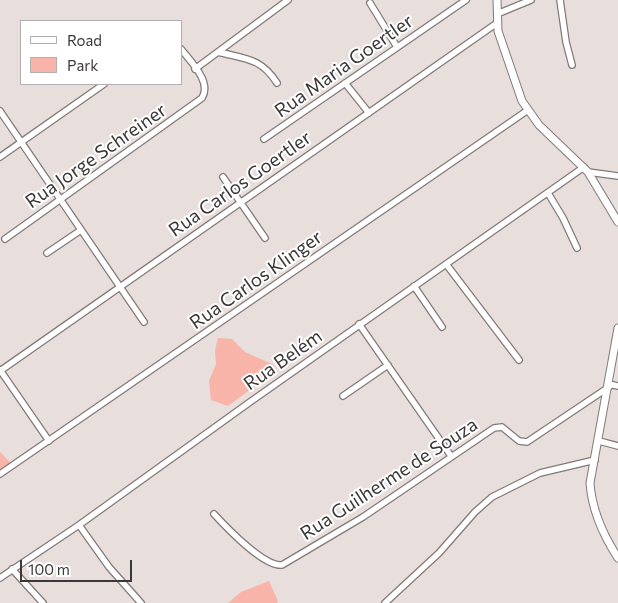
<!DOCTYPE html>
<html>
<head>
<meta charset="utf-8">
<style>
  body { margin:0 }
  #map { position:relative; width:618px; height:603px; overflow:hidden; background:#e8dedc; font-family:Commissioner,sans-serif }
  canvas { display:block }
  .legend { position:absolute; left:20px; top:20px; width:162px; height:65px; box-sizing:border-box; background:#fff; border:1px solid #b1afaf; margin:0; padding:6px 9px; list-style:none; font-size:15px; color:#3c3838 }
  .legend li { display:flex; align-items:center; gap:10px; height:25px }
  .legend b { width:25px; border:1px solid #b1afaf }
  .scale { position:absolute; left:20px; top:560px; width:112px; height:22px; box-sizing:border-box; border:2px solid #3c3838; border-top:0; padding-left:6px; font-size:15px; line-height:18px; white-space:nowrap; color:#3c3838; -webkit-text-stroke:4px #fff; paint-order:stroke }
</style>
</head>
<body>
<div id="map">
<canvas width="618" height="603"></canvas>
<ul class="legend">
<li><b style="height:6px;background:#fff"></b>Road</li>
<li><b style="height:14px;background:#f8b4a8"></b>Park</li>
</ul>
<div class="scale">100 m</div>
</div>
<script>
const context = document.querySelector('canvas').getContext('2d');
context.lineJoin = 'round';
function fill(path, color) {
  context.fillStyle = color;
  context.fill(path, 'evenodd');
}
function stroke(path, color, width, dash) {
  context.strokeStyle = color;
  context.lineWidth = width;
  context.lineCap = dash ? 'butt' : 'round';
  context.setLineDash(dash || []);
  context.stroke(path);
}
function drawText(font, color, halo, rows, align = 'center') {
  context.font = font + ' Commissioner,sans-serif';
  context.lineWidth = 4;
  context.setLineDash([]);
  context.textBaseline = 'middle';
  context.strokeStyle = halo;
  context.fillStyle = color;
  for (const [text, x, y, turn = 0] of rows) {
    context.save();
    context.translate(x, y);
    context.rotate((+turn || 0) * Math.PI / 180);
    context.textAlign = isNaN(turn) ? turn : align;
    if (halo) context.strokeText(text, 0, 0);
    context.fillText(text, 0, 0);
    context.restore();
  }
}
fill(new Path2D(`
  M 218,338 L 232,339 L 245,352 L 274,365 L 270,375 L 228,406 L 211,400 L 209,381 L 216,364 L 215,350 Z
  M 0,452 L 13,465 L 0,474 Z
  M 269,581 L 278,601 L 277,603 L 228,603 L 241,592 Z`), '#f8b4a8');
const minor = new Path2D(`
  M 560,0 L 566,42 L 572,65
  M 370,3 L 397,47
  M 497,14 L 531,0
  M 218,52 C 246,59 261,58 277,83
  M 195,69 L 288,0
  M 345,83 L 369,113
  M 0,111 L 144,322
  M 264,139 L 466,0
  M 0,157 L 104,84
  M 588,172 L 618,176
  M 223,177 L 265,238
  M 548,193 L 563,218 L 577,248
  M 5,239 L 202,98 C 212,82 191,62 181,49
  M 47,253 L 81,230
  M 446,264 L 519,360
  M 414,286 L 442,327
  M 359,324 L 451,456
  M 0,370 L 49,441
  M 0,371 L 497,23
  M 609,384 L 618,386
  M 343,396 L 388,365
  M 599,441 L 618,446
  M 0,474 L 528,110
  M 214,514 C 226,527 264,567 282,565 L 363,517 L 494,428 L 502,427 L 519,441 L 527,442 L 609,387
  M 79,525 L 109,567 L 141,603
  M 12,569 L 43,603
  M 0,578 L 79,525 L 250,402 L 584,167
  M 385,603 L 439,553 L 475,512 L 492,497 L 540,473 L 595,460`);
const tertiary = new Path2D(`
  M 497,0 L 498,31 L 522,101 L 539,125 L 588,172 L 618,222
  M 618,328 L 590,483 C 592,511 603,535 618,558`);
stroke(minor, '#837978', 8);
stroke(tertiary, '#837978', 9);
stroke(minor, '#fff', 5.5);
stroke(tertiary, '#fff', 7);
drawText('19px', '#3c3838', '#fff', [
  ["Rua Maria Goertler",344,66,-35],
  ["Rua Jorge Schreiner",96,156,-35],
  ["Rua Carlos Goertler",240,184,-35],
  ["Rua Carlos Klinger",256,280,-35],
  ["Rua Belém",283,360,-35],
  ["Rua Guilherme de Souza",389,479,-33]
]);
</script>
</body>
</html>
